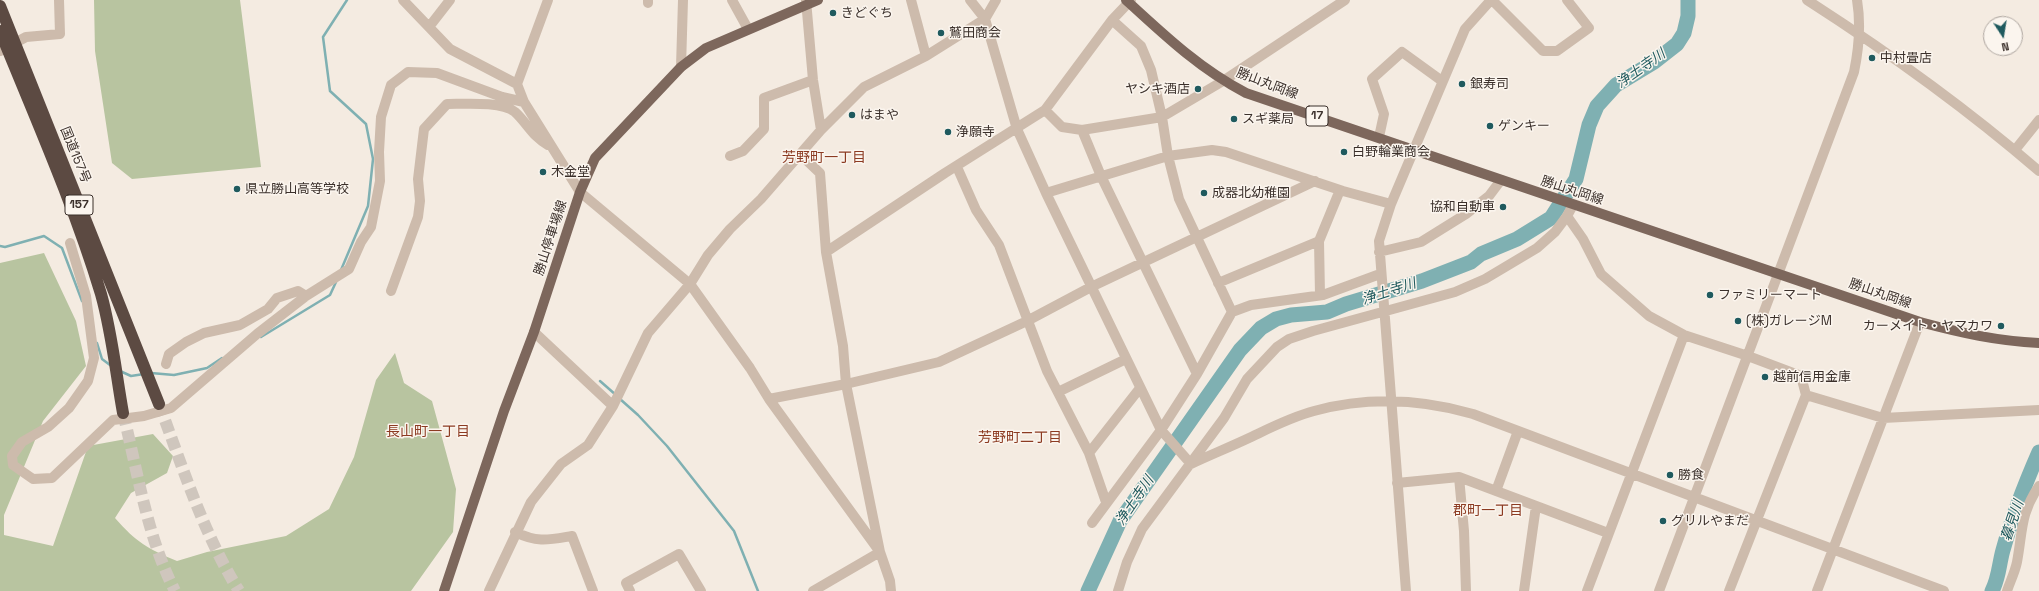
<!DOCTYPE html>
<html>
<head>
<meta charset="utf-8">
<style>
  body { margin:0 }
  #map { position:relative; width:2039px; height:591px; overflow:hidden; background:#f4ebe1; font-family:"Space Grotesk",sans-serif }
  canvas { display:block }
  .north { position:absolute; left:1983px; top:16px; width:40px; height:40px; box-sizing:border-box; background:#fbf5ee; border:1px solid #aea6a0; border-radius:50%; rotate:168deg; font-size:11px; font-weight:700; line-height:16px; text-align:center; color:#3b302b }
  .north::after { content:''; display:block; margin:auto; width:14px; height:18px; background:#1f5a5e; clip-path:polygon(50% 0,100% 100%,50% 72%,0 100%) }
</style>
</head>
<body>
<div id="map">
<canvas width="2039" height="591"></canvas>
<div class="north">N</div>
</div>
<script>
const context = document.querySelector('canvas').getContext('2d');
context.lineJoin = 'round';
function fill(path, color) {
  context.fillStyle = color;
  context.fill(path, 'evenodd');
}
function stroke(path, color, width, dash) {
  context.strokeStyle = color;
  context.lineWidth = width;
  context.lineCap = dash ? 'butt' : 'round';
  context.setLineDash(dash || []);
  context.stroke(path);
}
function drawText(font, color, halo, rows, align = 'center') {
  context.font = font + ' "Space Grotesk","Noto Sans JP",sans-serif';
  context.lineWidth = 3;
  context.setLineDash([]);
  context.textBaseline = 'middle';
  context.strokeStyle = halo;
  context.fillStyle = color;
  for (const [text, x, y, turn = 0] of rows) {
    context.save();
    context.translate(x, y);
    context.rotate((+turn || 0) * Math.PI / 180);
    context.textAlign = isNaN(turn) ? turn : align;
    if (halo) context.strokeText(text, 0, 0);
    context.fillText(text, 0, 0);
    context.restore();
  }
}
fill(new Path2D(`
  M 94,0 L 240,0 L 261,167 L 132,179 L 112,163 L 95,51 Z
  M 44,253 L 76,321 L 86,366 L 43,421 L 4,515 L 4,535 L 53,546 L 88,446 L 153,434 L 173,456 L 167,473 L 131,493 L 115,518 C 136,542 148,549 177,561 L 207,552 L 286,536 L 329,509 L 354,457 L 376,380 L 395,353 L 404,383 L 432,401 L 456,489 L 453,532 L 411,591 L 0,591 L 0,263 Z`), '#b8c4a0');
stroke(new Path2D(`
  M 0,246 L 5,247 L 44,236 L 62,248 L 82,301
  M 341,270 L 368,206 L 373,159 L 366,124 L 330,91 L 323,37 L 347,0
  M 261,337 L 330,295 L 336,282
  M 97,343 L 102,359 L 110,365
  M 120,371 L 131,376 L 144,374
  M 151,373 L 174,375 L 207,368 L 222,358
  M 600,381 L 616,395
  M 620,399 L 638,415 L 667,446 L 734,531 L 758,591`), '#7fb0b2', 2.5);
stroke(new Path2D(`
  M 1088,591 L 1120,521 L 1240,350 L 1261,328 L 1276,319 L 1291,315 L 1327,312 L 1346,304 L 1422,281 L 1471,262 L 1481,254 L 1517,239 L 1551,218 L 1576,179 L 1589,125 L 1597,106 L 1616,85 L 1654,62 L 1677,44 L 1684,33 L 1688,16 L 1688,0
  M 1992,591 C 1999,578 1999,564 2003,550 C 2012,517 2025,484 2039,452`), '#7fb0b2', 15);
stroke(new Path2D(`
  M 159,404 C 183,468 203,533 239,591
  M 123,413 C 138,473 147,537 175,591`), '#cfc6bd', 12, [12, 6]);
stroke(new Path2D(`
  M 403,0 L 450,49 L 517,84 L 524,102 L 580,192 L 690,284 L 750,368 L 769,399 L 880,552
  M 732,0 L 748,29
  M 806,0 L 813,80 L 821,130
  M 911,0 L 926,56
  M 970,0 L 985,19 L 1017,129 L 1046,193 L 1161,430 L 1191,464
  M 1492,0 L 1543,51 L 1557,51 L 1589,28 L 1567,0
  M 1807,0 C 1888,52 1966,108 2039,171
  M 648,3 L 648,0
  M 1112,20 L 1141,46 L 1151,70 L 1162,117 L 1168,156 L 1179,199 L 1232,312
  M 429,27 L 450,0
  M 0,51 L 26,37 L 60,34 L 59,0
  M 681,67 L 683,0
  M 517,84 L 548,0
  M 1045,110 L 1062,127 L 1082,130 L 1101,176 L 1197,374
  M 1082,130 L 1162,117 L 1223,81 L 1345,0
  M 1379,137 L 1384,114 L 1372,79 L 1402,52 L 1442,81
  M 2015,150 L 2039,120
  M 800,154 L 820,173 L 826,252 L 843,346 L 846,384 L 880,552 L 890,581 L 891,591
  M 730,156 L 743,151 L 764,129 L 764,98 L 813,80
  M 957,167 L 976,210 L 999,245 L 1047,371 L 1089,453 L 1106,502
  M 1046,193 L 1168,156 L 1212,150 L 1226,152 L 1343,191 L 1391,204
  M 1573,205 L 1567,216 L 1583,239 L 1601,274 L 1649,316 L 1684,335 L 1748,356 L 1801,376 L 1806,395 L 1883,418 L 2039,410
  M 1319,241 L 1320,295
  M 70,243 L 86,296 L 94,358 L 88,381 L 69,408 L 48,427 L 22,442 L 12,456 L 13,465 L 33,479 L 52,478 L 113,420 L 144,416 L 171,408 L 257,334 L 306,296 L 349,269 L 361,242 L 371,227 L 380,181 L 379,152 L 381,117 L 391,85 L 408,72 L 437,73 L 502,97 L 524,102
  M 826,252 L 945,173 L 1045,110 L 1112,20 L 1131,0
  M 1379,252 L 1421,242 L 1466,214 L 1489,196 L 1501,180
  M 1218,283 L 1319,241 L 1340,190
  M 391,291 L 418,217 L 420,201 L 418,179 L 424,129 L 447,104 C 464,104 502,101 515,112 C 527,123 533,137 548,145
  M 534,332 L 613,406
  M 166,364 L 169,354 L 186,342 L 204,333 L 240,325 L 268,309 L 277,298 L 298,291 L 306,296
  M 1058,392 L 1126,359
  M 769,399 L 846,384 L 939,362 L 1027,321 L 1091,287 L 1315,181
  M 1089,453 L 1140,388
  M 1191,464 C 1210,455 1230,447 1249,438 C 1270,428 1291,417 1314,411 C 1366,397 1421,399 1473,414 L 1944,591
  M 1459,477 L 1464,531 L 1466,591
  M 1397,483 L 1459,477 L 1608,533
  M 1496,491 L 1518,431
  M 1092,523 L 1161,430 L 1197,374 L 1232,312 L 1251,305 L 1323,295 L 1380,274
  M 515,532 C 538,543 548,540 572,536 L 593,591
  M 489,591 L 531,502 L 561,464 L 588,445 L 613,406 L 648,333 L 690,284 L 708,255 L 730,229 L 761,199 L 821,130 L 864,87 L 926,56 L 985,19 L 996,0
  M 630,591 L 626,583 L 679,554 L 701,591
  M 813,591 L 880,552
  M 1118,591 L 1127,562 L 1142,529 L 1224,418 L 1247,379 L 1277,347 L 1289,339 L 1313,331 L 1455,292 L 1485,279 L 1537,248 L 1555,232 L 1567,216
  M 1406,591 L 1379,241 L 1391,204 L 1465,29 L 1491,0
  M 1524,591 L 1536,506
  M 1587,591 L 1684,335
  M 1659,591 L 1854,72 C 1859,48 1861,24 1857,0
  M 1729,591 L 1806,395
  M 1817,591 L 1920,322
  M 2007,591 C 2010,582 2015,572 2017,562 C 2023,530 2020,514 2039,486`), '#cdbbac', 10);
stroke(new Path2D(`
  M 1126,0 C 1164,35 1200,69 1246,93 L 1920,322 C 1961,333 1997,341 2039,343
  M 444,591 L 504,411 L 534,332 L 580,192 L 595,158 L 681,67 L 706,48 L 818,0`), '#7d675c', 10);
stroke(new Path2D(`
  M 0,6 L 159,404
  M 0,31 C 35,117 74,205 101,294 C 112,333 116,374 123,413`), '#5c4a42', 12);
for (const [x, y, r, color] of [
  [833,13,4,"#1f5a5e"],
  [941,33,4,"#1f5a5e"],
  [1872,58,4,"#1f5a5e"],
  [1462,84,4,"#1f5a5e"],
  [1198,89,4,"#1f5a5e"],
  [852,115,4,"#1f5a5e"],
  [1234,119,4,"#1f5a5e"],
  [1490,126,4,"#1f5a5e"],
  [948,132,4,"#1f5a5e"],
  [1344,152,4,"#1f5a5e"],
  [543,172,4,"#1f5a5e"],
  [237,189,4,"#1f5a5e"],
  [1204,193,4,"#1f5a5e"],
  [1503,207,4,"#1f5a5e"],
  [1710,295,4,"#1f5a5e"],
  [1738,321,4,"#1f5a5e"],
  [2001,326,4,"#1f5a5e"],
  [1765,377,4,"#1f5a5e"],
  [1670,475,4,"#1f5a5e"],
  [1663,521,4,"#1f5a5e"]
]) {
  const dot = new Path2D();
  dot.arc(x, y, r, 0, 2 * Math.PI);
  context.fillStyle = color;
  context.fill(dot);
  stroke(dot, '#fbf5ee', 1.5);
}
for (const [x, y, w] of [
  [1317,116,22],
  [79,205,28]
]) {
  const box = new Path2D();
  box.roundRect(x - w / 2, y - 10, w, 20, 3);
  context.fillStyle = '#fbf5ee';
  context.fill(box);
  stroke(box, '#3b302b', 1);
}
drawText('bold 12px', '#3b302b', null, [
  ["17",1317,116],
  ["157",79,205]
]);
drawText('13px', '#3b302b', '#fbf5ee', [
  ["きどぐち",841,13],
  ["鷲田商会",949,33],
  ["中村畳店",1880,58],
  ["銀寿司",1470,84],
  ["ヤシキ酒店",1190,89,"right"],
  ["はまや",860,115],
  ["スギ薬局",1242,119],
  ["ゲンキー",1498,126],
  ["浄願寺",956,132],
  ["白野輪業商会",1352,152],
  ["木金堂",551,172],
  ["県立勝山高等学校",245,189],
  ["成器北幼稚園",1212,193],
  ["協和自動車",1495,207,"right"],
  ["ファミリーマート",1718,295],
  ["(株)ガレージM",1746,321],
  ["カーメイト・ヤマカワ",1993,326,"right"],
  ["越前信用金庫",1773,377],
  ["勝食",1678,475],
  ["グリルやまだ",1671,521]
], 'left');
drawText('13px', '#3b302b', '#fbf5ee', [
  ["勝山丸岡線",1267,84,21],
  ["国道157号",75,155,68],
  ["勝山丸岡線",1572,191,18],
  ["勝山停車場線",551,238,-72],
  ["勝山丸岡線",1880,294,19]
]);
drawText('italic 14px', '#1f5a5e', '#fbf5ee', [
  ["浄土寺川",1641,69,-35],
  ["浄土寺川",1389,292,-18],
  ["浄土寺川",1135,501,-56],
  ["暮見川",2013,521,-71]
]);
drawText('14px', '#8c3b22', '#fbf5ee', [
  ["芳野町一丁目",824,158],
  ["長山町一丁目",428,432],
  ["芳野町二丁目",1020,438],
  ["郡町一丁目",1488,511]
]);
</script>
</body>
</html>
